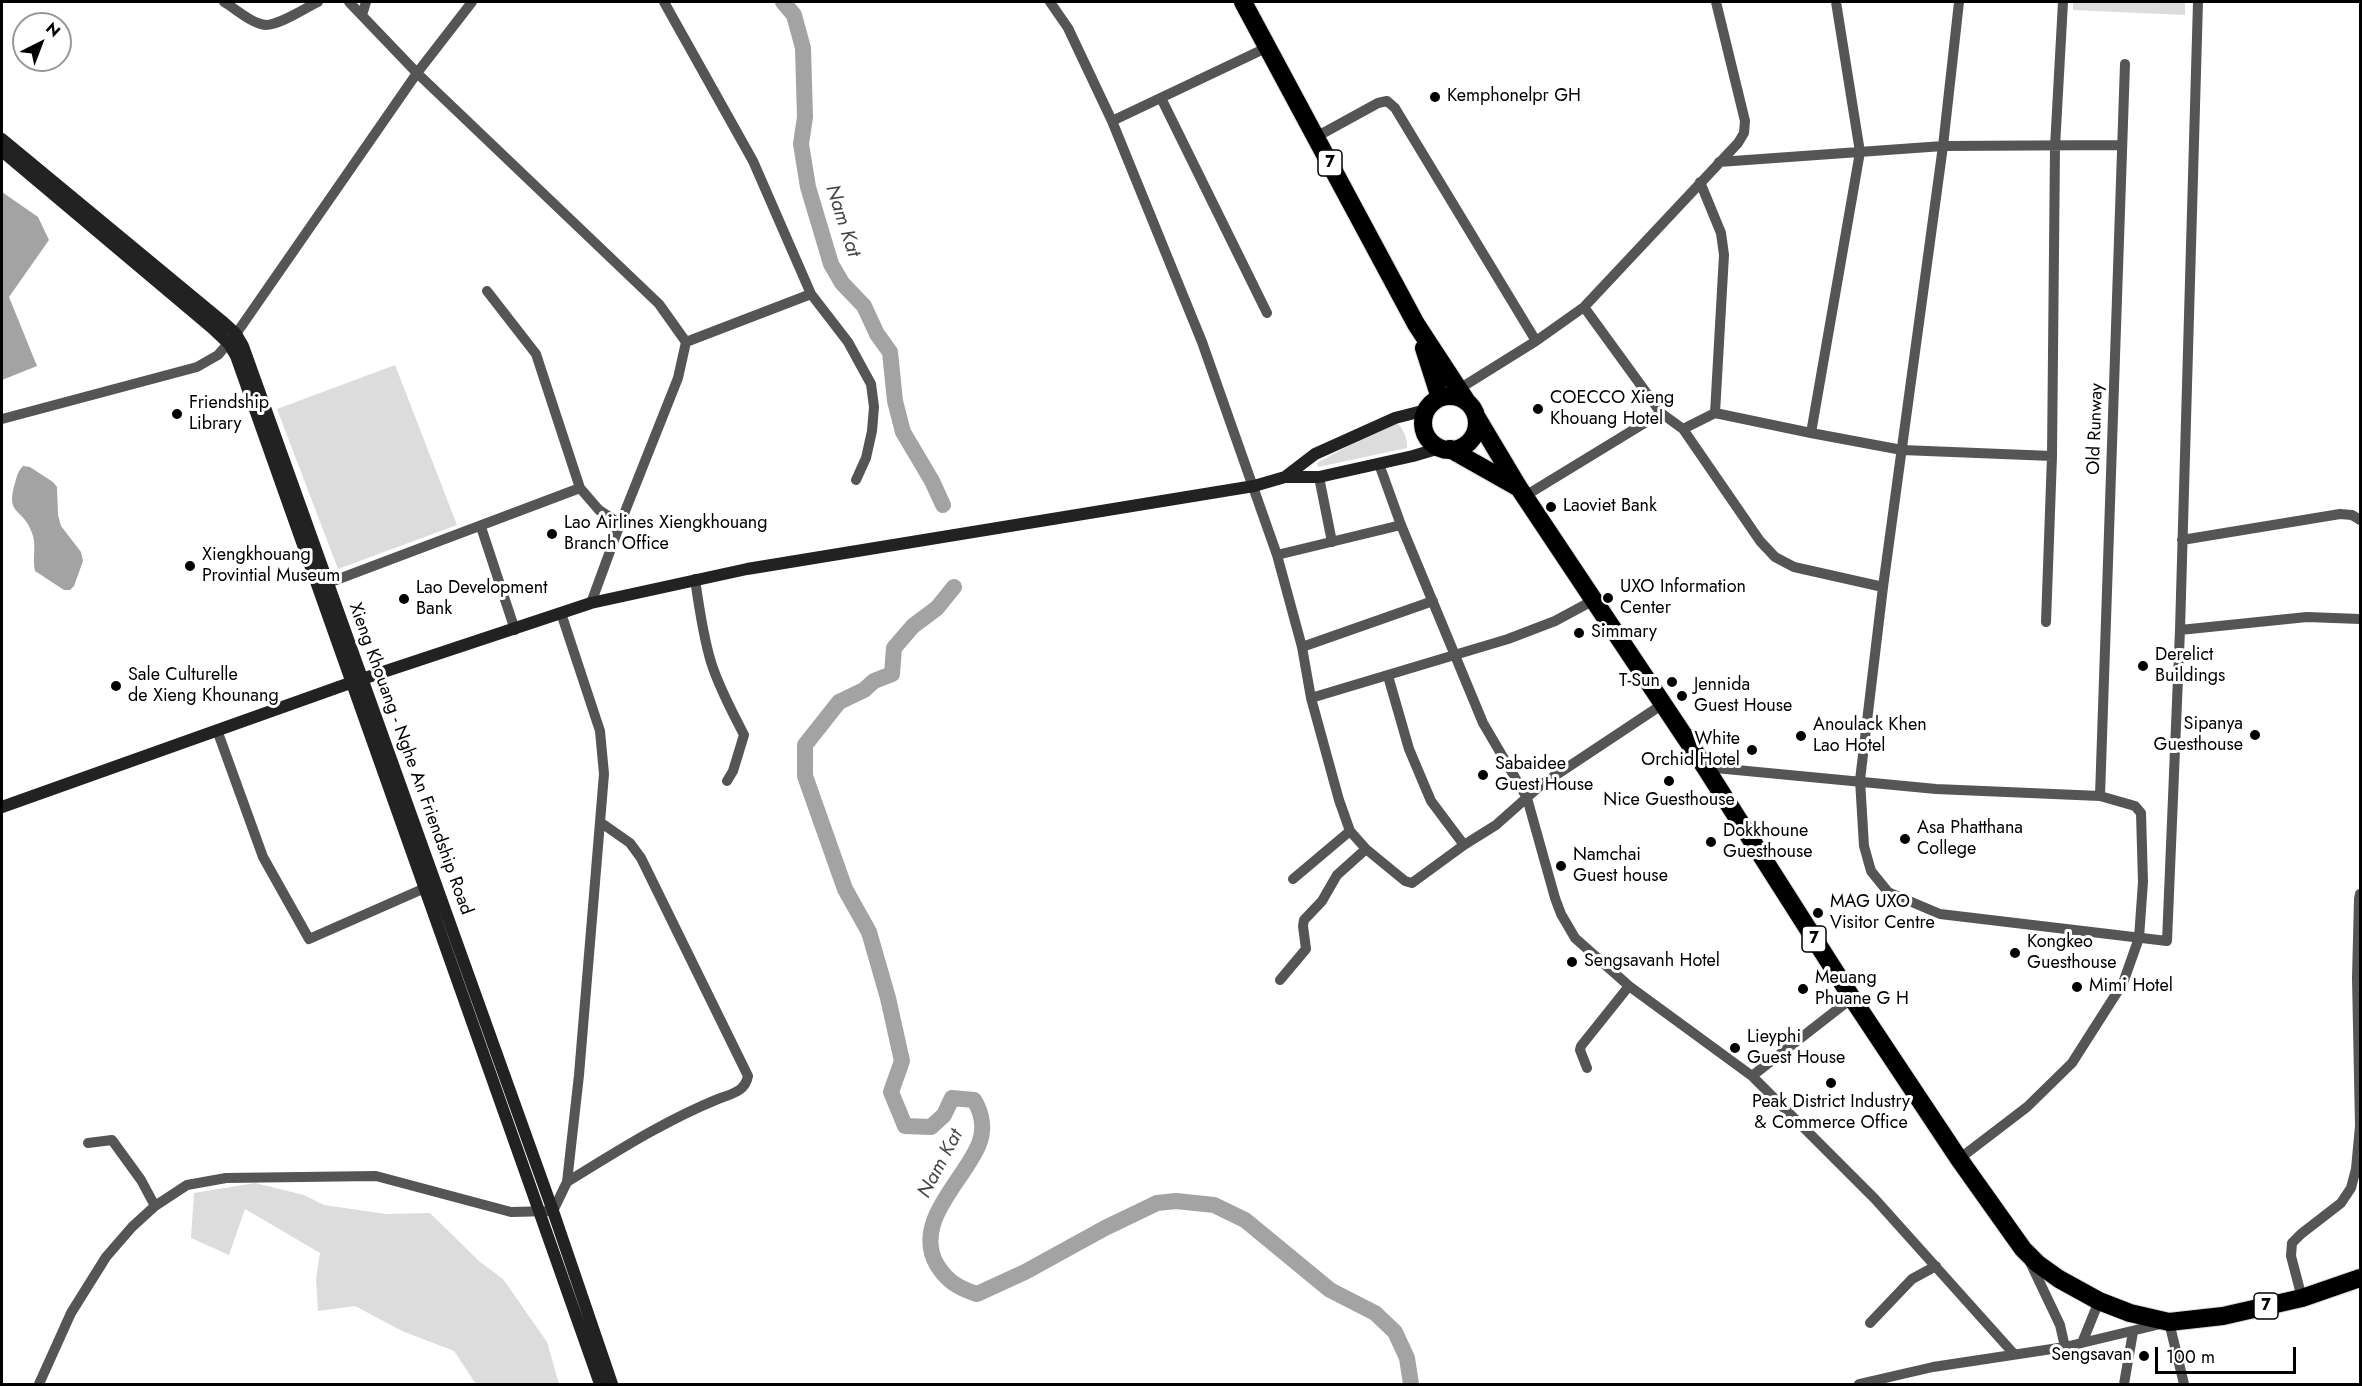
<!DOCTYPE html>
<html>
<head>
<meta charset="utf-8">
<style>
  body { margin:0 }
  #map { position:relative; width:2362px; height:1386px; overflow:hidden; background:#fff; font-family:Jost,sans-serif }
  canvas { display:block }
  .frame { position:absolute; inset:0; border:3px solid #000; pointer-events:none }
  .north { position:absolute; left:12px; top:12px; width:60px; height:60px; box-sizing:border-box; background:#fff; border:2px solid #999; border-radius:50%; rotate:42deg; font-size:16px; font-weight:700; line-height:24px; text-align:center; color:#000 }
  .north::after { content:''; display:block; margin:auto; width:21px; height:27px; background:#000; clip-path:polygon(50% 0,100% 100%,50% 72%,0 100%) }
  .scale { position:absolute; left:2155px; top:1347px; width:141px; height:27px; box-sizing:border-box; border:3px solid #000; border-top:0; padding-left:8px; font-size:18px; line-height:21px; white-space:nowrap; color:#000; -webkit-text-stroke:4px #fff; paint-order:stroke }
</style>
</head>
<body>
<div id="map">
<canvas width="2362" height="1386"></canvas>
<div class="frame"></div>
<div class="north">N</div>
<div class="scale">100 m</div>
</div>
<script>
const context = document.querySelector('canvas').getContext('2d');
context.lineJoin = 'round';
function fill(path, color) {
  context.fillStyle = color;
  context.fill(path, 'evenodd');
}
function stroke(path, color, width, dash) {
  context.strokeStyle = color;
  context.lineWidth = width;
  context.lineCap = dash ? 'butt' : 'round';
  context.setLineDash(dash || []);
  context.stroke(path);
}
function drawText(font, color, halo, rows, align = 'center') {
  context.font = font + ' Jost,sans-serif';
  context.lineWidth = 6;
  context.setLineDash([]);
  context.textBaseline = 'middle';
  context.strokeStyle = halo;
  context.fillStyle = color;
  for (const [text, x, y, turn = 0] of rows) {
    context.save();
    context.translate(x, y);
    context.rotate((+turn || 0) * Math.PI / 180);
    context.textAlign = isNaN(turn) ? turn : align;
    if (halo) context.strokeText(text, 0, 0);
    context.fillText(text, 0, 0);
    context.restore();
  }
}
fill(new Path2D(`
  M 2073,2 L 2185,2 L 2185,15 L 2073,10 Z
  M 395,365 L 457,525 L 338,569 L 277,409 Z
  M 1396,422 C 1403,427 1408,440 1407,448 L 1318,467 L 1317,463 L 1390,423 Z
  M 255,1183 L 304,1195 L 324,1205 L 386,1214 L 430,1213 L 480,1262 L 503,1279 L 547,1342 L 559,1384 L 476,1384 L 454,1351 L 402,1331 L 355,1306 L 318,1311 L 316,1279 L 320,1253 L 245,1209 L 229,1255 L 191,1238 L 194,1193 Z`), '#dcdcdc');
fill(new Path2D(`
  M 2,192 L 38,217 L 49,240 L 9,297 L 37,366 L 2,380 Z
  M 23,466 L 30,467 L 53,482 L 57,487 L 58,515 L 61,526 L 81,552 L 83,561 L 74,586 L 70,590 L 64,590 L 35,571 C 32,558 37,545 32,533 C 23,507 5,516 15,483 C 17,476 18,471 23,466 Z`), '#a3a3a3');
stroke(new Path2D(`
  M 783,2 L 794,15 L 803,48 L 805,117 L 801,144 L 808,187 L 831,264 L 842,283 L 864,306 L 877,334 L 890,352 L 895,401 L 903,432 L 932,481 L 943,505
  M 954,587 L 937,608 L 913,626 L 894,648 L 892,674 L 874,681 L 864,690 L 839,702 L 805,745 L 805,776 L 845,889 L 869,932 L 888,998 L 902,1061 L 891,1092 L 905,1126 L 931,1127 L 944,1115 L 952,1098 L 974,1100 C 982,1113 985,1129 979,1144 C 964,1181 912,1222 937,1265 C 947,1281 958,1288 977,1294 L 1025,1272 L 1105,1228 L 1157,1203 L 1176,1201 L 1214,1205 L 1245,1220 L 1330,1290 L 1375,1313 L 1395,1332 L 1407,1358 L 1411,1384`), '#a3a3a3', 16);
const highway = new Path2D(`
  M 1243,2 L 1416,324 L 1467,402
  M 1424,348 L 1440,398
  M1423 423a27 27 0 1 1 54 0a27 27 0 1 1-54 0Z
  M 1476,416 L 1519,488 L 1705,767 L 1852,998 L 1959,1159 L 2023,1249 L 2038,1264 L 2059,1279 L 2099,1301 L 2130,1313 L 2169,1322 L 2223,1316 L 2302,1298 L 2360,1278
  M 1450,449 L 1519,488`);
stroke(highway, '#dbdbdb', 20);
stroke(new Path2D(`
  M 224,2 C 236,9 252,24 266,25 C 280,25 305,8 318,2
  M 349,2 L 417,73 L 659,304 L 686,342 L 678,378 L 620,524 L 591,603
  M 664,2 L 753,161 L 811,294 L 848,342 L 871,384 L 874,407 L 872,431 L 866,458 L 856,480
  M 1050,2 L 1068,28 L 1112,121 L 1202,342 L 1277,555 L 1302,647 L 1311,698 L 1339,800 L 1350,831 L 1366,849 L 1405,881 L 1412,883 L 1464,845 L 1496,825 L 1541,785 L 1663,704
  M 1959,2 L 1943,146 L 1883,587 L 1860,780 L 1864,846 L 1871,871 L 1888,892 L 1940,914 L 2167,941 L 2180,630 L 2198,2
  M 362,15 L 366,2
  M 1161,98 L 1267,313
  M 1112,121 L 1268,47
  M 1316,137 L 1378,103 L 1387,101 L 1395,108 L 1536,341
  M 1719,162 L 1943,146 L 2122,145
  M 1700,182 L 1721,233 L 1724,255 L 1715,413
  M 487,291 L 536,354 L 580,488 L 599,510 L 620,524
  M 1584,307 L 1661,413 L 1683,429 L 1760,541 L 1775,557 L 1794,567 L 1883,587
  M 686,342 L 811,294
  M 1459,389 L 1536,341 L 1584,307 L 1738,143 L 1744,133 L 1745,121 L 1716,2
  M 2,419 L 197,367 L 218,355 L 236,334 L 417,73 L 472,2
  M 1683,429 L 1715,413 L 1811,433 L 1902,450 L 2052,456
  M 1811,433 L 1860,152 L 1836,2
  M 1379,464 L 1401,525 L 1483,723 L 1527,798 L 1555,898 L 1561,914 L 1575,938 L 1629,986 L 1752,1076 L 1875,1199 L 2014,1354
  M 1319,477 L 1332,542
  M 1525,496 L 1661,413
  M 481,527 L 515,630
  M 2182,540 L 2340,514 L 2352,515 L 2360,520
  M 1277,555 L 1401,525
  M 695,579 C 699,607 703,636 711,662 C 719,688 732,711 744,735 L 733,771 L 727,781
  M 328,583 L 580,488
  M 2046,622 L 2052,456 L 2055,147 L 2063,2
  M 2180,630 L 2307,617 L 2360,619
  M 1302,647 L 1433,601
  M 1388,676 L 1409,749 L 1431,801 L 1464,845
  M 1311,698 L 1508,639 L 1555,621 L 1594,600
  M 217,730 L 263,857 L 309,939 L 425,888
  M 1705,767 L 1936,789 L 2100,796 L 2135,806 L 2141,813 L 2143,882 L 2139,938 L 2123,983 L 2072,1063 L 2027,1107 L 1959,1159
  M 2100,796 L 2125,64
  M 1293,879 L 1350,831
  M 1280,980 L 1306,949 L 1303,926 L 1304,920 L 1322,901 L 1337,875 L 1366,849
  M 1587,1068 L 1580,1050 L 1581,1046 L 1629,986
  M 1752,1076 L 1852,998
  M 88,1143 L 112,1140 L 141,1180 L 155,1206
  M 567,1182 C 616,1152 664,1121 718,1099 C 731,1094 745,1092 748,1076 L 641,858 L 630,843 L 600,822
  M 2030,1262 L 2060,1325 L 2065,1347
  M 2302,1298 L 2291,1256 L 2292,1243 L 2301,1234 L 2341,1203 L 2351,1188 L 2356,1169 L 2360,1126 L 2357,978 L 2359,899 L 2360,894
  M 1870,1323 L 1912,1279 L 1936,1266
  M 2082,1343 L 2099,1301
  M 39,1384 L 71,1313 L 106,1257 L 132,1227 L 155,1206 L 187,1185 L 226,1178 L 376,1176 L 511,1212 L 553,1211 L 567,1182 L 579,1075 L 604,774 L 600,731 L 561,613
  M 1859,1384 L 1933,1367 L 2065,1347 L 2169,1322 L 2184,1384
  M 2124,1384 L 2133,1332`), '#555', 10);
stroke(new Path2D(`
  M 2,139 L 222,321 L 236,334 L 243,346 L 553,1211 L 612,1384
  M 2,151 L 212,328 L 229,344 L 236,356 C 355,700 480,1041 600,1384
  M 1285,477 L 1315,454 L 1395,418 L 1426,410
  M 2,807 L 350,683 L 591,603 L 747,569 L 1254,486 L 1285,477 L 1319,477 L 1413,456 L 1440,448`), '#222', 12);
stroke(highway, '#000', 18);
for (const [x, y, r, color] of [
  [1435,97,6,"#000"],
  [1538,409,6,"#000"],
  [177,414,6,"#000"],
  [1551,507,6,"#000"],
  [552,534,6,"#000"],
  [190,566,6,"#000"],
  [1608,598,6,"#000"],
  [404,599,6,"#000"],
  [1579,633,6,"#000"],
  [2143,666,6,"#000"],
  [1672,682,6,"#000"],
  [116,686,6,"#000"],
  [1682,696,6,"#000"],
  [2255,735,6,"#000"],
  [1801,736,6,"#000"],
  [1752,750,6,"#000"],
  [1483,775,6,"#000"],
  [1669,781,6,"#000"],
  [1905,839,6,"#000"],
  [1711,842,6,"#000"],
  [1561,866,6,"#000"],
  [1818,913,6,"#000"],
  [2015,953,6,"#000"],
  [1572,962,6,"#000"],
  [2077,987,6,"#000"],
  [1803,989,6,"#000"],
  [1735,1048,6,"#000"],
  [1831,1083,6,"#000"],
  [2144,1356,6,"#000"]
]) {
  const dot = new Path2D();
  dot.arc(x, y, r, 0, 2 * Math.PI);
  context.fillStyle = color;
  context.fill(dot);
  stroke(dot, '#fff', 2);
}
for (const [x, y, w] of [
  [1330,163,24],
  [1814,939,24],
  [2266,1306,24]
]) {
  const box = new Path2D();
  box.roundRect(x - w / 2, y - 13, w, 26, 4.5);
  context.fillStyle = '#fff';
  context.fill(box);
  stroke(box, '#000', 1.5);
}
drawText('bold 16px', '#000', null, [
  ["7",1330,163],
  ["7",1814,939],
  ["7",2266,1306]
]);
drawText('18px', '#000', '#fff', [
  ["Kemphonelpr GH",1447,97],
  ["COECCO Xieng",1550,399],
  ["Khouang Hotel",1550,420],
  ["Friendship",189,404],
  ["Library",189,425],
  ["Laoviet Bank",1563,507],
  ["Lao Airlines Xiengkhouang",564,524],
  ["Branch Office",564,545],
  ["Xiengkhouang",202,556],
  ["Provintial Museum",202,577],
  ["UXO Information",1620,588],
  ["Center",1620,609],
  ["Lao Development",416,589],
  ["Bank",416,610],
  ["Simmary",1591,633],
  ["Derelict",2155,656],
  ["Buildings",2155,677],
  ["Sale Culturelle",128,676],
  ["de Xieng Khounang",128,697],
  ["T-Sun",1660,682,"right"],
  ["Jennida",1694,686],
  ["Guest House",1694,707],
  ["Sipanya",2243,725,"right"],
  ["Guesthouse",2243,746,"right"],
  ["Anoulack Khen",1813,726],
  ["Lao Hotel",1813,747],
  ["White",1740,740,"right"],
  ["Orchid Hotel",1740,761,"right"],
  ["Sabaidee",1495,765],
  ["Guest House",1495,786],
  ["Nice Guesthouse",1669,801,"center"],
  ["Asa Phatthana",1917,829],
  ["College",1917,850],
  ["Dokkhoune",1723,832],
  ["Guesthouse",1723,853],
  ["Namchai",1573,856],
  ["Guest house",1573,877],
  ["MAG UXO",1830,903],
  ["Visitor Centre",1830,924],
  ["Kongkeo",2027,943],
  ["Guesthouse",2027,964],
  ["Sengsavanh Hotel",1584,962],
  ["Meuang",1815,979],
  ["Phuane G H",1815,1000],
  ["Mimi Hotel",2089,987],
  ["Lieyphi",1747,1038],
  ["Guest House",1747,1059],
  ["Peak District Industry",1831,1103,"center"],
  ["& Commerce Office",1831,1124,"center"],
  ["Sengsavan",2132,1356,"right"]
], 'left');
drawText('18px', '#000', '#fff', [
  ["Old Runway",2096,429,-88],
  ["Xieng Khouang - Nghe An Friendship Road",410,759,70]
]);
drawText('italic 20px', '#444', '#fff', [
  ["Nam Kat",842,221,72],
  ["Nam Kat",941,1164,-62]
]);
</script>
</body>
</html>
